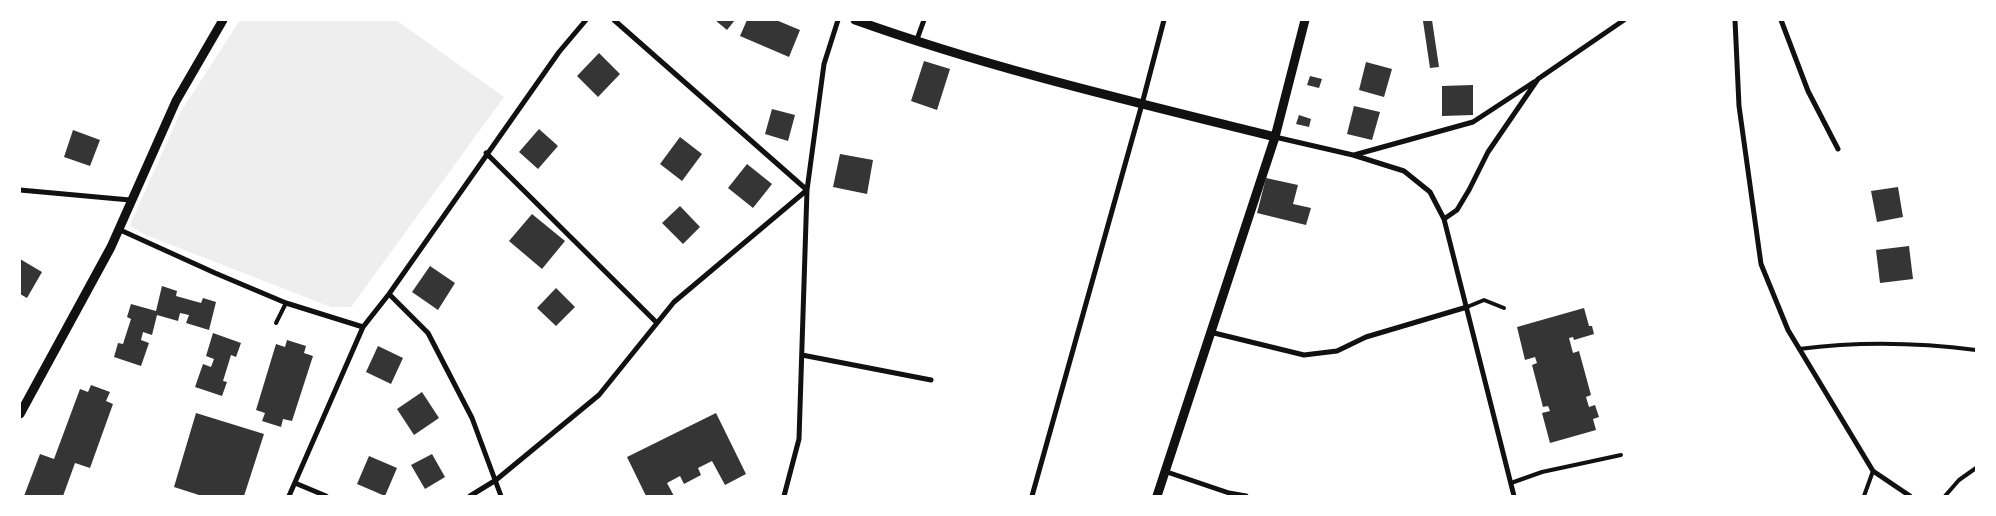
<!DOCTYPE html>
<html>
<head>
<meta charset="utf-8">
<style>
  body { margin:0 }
  #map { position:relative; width:1996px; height:516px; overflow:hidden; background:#fff; font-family:"Nunito Sans",sans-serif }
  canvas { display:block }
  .frame { position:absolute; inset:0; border:21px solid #fff; pointer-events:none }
</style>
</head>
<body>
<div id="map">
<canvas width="1996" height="516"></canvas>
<div class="frame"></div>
</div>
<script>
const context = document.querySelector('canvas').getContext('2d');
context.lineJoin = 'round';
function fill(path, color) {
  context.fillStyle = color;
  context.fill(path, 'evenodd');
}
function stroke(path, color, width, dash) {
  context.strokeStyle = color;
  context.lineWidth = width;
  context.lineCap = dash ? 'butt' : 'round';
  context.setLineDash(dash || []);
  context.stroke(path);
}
fill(new Path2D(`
  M 240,20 L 396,20 L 504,97 L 351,307 L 331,307 L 143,234 L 130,225 L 180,113 Z`), '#eee');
fill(new Path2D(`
  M 715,20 L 735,20 L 727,30 Z
  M 747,20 L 776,20 L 800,30 L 789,57 L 740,36 Z
  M 1432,20 L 1439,67 L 1430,68 L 1423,21 Z
  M 599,53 L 620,74 L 598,97 L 577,76 Z
  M 924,61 L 950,69 L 937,110 L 911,101 Z
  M 1366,62 L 1392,69 L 1384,97 L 1359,90 Z
  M 1310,76 L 1322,79 L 1319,88 L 1307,85 Z
  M 1473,85 L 1473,115 L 1442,116 L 1442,86 Z
  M 1354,106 L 1380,112 L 1372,140 L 1347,134 Z
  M 772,109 L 795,115 L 788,141 L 765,134 Z
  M 1299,115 L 1311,119 L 1309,127 L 1296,124 Z
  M 539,129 L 558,146 L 538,169 L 519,152 Z
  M 73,130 L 100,140 L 90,166 L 64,157 Z
  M 680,137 L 702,154 L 682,181 L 660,164 Z
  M 840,154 L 873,160 L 867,194 L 833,187 Z
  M 747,164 L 772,184 L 753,208 L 728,188 Z
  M 1266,178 L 1298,185 L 1293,204 L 1311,208 L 1306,225 L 1257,213 Z
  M 1898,187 L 1903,217 L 1877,222 L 1871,191 Z
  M 680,206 L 700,227 L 683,244 L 662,223 Z
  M 532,214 L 565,241 L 542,269 L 509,241 Z
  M 1909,246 L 1913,279 L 1880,283 L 1876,250 Z
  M 20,259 L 42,272 L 27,298 L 20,294 Z
  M 430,266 L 455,283 L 438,310 L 412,292 Z
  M 162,286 L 177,291 L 176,296 L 201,303 L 203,298 L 216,302 L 209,330 L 186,323 L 189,315 L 180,313 L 178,321 L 157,315 L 152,335 L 143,332 L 141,340 L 149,343 L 141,366 L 114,357 L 118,343 L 123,344 L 131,319 L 127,317 L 131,304 L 156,311 Z
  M 556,288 L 575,307 L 556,326 L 537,308 Z
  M 1584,308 L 1589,326 L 1592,326 L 1594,334 L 1574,340 L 1573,337 L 1569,338 L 1573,353 L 1579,351 L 1591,395 L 1586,397 L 1589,407 L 1595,405 L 1599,417 L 1593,419 L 1596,430 L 1550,443 L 1542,413 L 1550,411 L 1548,406 L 1543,407 L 1532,365 L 1537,363 L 1535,357 L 1525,360 L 1517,327 Z
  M 213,333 L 241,343 L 236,357 L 231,355 L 223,381 L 227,382 L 222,396 L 195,387 L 203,364 L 211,367 L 214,359 L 206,356 Z
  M 287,340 L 306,346 L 304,353 L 313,356 L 292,421 L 283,419 L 281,427 L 262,421 L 265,413 L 256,410 L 276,344 L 285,347 Z
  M 378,346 L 403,358 L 391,384 L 366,372 Z
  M 91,385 L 110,392 L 106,401 L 113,404 L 90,468 L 75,463 L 63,496 L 24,496 L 40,454 L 54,459 L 80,389 L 88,392 Z
  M 422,392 L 439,418 L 414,435 L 397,409 Z
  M 196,413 L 264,434 L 244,496 L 202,496 L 174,487 Z
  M 716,413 L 746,474 L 725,485 L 712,461 L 698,468 L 701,475 L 684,484 L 680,476 L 667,483 L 674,496 L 646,496 L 627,457 Z
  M 432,454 L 445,477 L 425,489 L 411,465 Z
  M 369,456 L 397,468 L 385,496 L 357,484 Z`), '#353535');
stroke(new Path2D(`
  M 1467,307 L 1484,300 L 1504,308
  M 276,323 L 286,303
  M 1799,349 C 1860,341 1915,342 1976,350
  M 1511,483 L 1542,472 L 1621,455
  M 1864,496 L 1873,471
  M 1945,496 L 1959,480 L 1976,468`), '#111', 4);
stroke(new Path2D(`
  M 1735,20 L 1739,106 L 1761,264 L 1788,330 L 1873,471 L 1910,496
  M 1781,20 L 1808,91 L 1838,149
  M 916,42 L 924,20
  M 1275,137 L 1353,155 L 1404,171 L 1430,192 L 1444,219 L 1514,496
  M 486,153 L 657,323
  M 1354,155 L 1473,122 L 1534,82
  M 20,190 L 130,200
  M 1444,219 L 1457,210 L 1469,190 L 1488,152 L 1538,79 L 1624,20
  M 118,229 L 215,273 L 286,303 L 363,327
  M 389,294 L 428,333 L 472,418 L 501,496
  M 1210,332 L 1304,355 L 1337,351 L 1366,337 L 1467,307
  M 802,355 L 931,380
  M 1164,471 L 1229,493 L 1246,496
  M 295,483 L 326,496
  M 289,496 L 363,327 L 389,294 L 559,52 L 586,20
  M 470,496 L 496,480 L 599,395 L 674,302 L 807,190 L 614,20
  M 784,496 L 799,439 L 807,190 L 824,64 L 838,20
  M 1032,496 L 1142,104 L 1164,20`), '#111', 5);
stroke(new Path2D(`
  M 855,20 C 992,69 1134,102 1275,137
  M 20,414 L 111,247 L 176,101 L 223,20
  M 1157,496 L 1275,137 L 1305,20`), '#111', 9);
</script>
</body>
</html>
